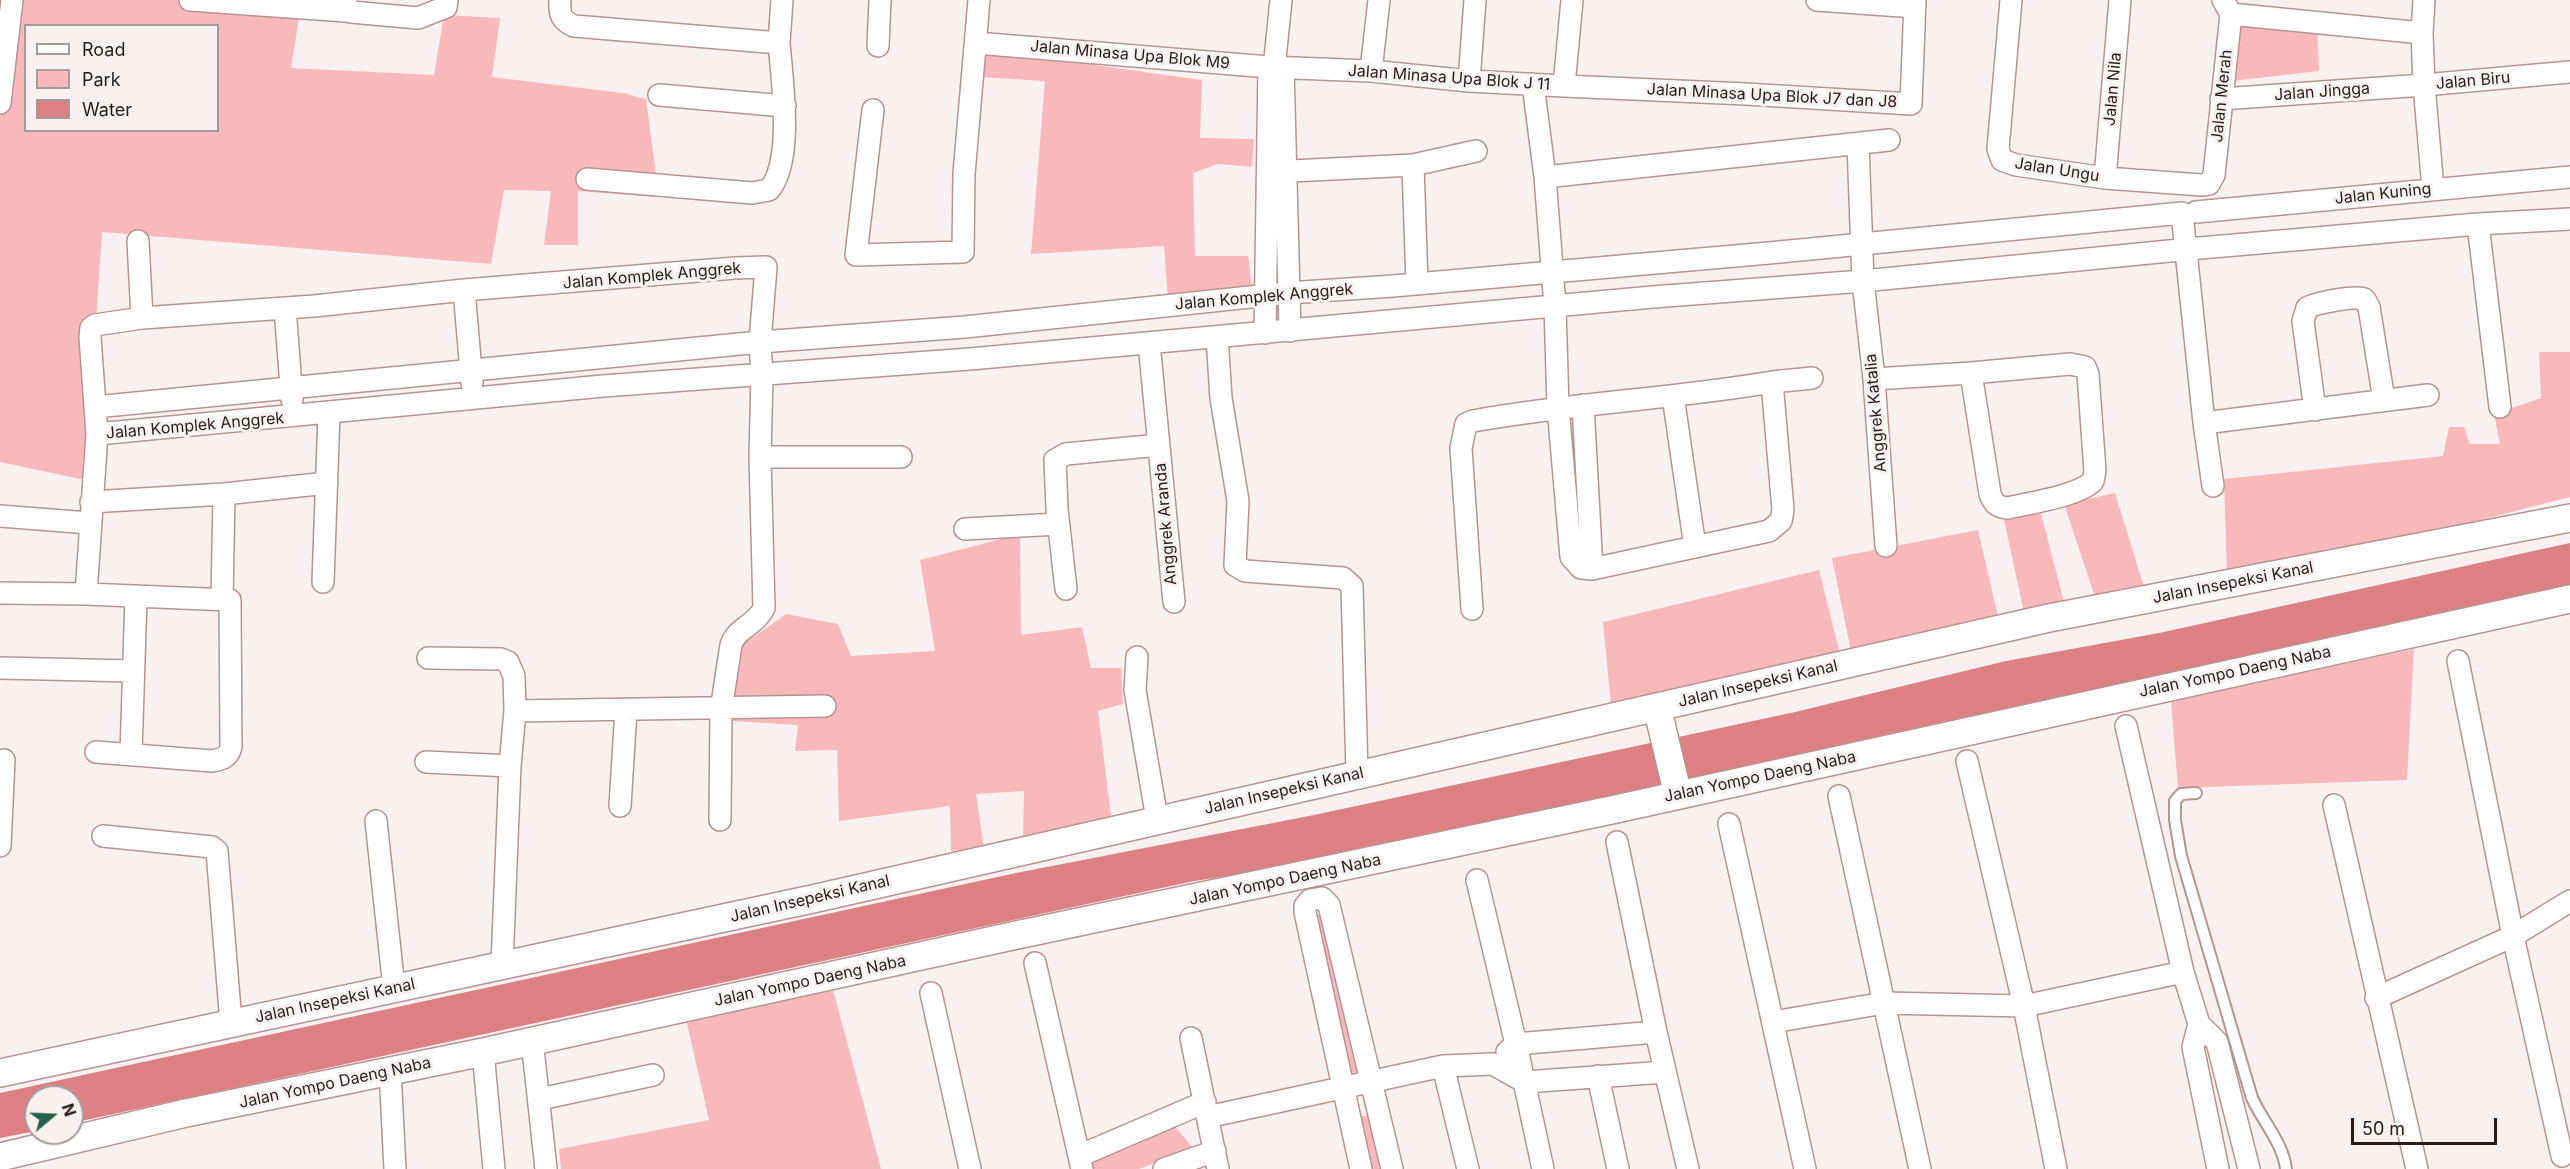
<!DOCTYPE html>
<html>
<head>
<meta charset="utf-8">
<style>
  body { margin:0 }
  #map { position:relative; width:2570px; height:1169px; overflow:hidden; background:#f9f1f1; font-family:Inter,sans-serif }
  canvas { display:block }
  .legend { position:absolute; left:24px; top:24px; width:195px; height:108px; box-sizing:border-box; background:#f9f1f1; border:2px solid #a69b9c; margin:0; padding:8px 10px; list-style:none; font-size:18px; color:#291b1c }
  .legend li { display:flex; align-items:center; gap:12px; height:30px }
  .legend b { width:30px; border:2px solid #a69b9c }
  .north { position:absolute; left:24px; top:1085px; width:60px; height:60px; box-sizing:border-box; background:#f9f1f1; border:2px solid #a69b9c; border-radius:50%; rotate:71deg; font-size:16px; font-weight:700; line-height:24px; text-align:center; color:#291b1c }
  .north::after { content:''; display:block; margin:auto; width:21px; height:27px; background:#26624d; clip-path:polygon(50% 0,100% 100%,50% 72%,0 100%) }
  .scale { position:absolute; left:2351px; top:1118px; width:146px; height:27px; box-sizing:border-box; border:3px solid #291b1c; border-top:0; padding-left:8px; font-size:18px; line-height:21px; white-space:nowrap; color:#291b1c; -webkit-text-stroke:4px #f9f1f1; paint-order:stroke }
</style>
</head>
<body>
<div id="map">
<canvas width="2570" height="1169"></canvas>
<ul class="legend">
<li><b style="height:8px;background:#fff"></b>Road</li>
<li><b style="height:16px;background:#f9b9ba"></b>Park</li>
<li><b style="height:16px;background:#dd8084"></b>Water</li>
</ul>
<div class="north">N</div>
<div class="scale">50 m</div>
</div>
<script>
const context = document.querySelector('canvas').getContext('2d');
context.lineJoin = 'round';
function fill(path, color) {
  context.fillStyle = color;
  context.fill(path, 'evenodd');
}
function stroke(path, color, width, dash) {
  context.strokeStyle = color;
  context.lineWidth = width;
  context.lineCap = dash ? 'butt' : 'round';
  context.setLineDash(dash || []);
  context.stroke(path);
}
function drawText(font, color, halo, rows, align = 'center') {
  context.font = font + ' Inter,sans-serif';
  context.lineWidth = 6;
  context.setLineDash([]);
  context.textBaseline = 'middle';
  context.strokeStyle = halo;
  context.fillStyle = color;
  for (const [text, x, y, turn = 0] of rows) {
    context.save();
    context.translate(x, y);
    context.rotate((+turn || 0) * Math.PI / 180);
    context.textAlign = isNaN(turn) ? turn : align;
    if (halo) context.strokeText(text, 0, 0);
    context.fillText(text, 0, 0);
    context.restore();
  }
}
fill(new Path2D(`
  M 0,0 L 277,0 L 301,5 L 291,68 L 434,75 L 444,15 L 500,18 L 492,77 L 623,93 L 646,99 L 659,197 L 578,191 L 578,245 L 544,245 L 551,191 L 504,190 L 491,264 L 102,232 L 85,480 L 0,462 ZM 26,26 L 218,26 L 218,130 L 26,130 Z
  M 2237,7 L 2317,16 L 2319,71 L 2232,81 Z
  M 987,50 L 1202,80 L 1200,138 L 1254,139 L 1252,167 L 1218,164 L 1193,173 L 1195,256 L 1248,256 L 1252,288 L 1168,300 L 1164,246 L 1031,254 L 1045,81 L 979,77 Z
  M 2539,352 L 2570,352 L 2570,497 L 2449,528 L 2227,574 L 2224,479 L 2443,456 L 2449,427 L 2464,427 L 2470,444 L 2500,444 L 2494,414 L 2541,398 Z
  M 2115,493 L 2145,590 L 2097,603 L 2064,504 Z
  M 2040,510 L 2065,606 L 2025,617 L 2004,520 Z
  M 1978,530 L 1999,621 L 1852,656 L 1832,558 Z
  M 1020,534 L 1021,635 L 1082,627 L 1091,668 L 1121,668 L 1123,704 L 1098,711 L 1112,824 L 1023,841 L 1024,791 L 976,794 L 984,848 L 951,851 L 950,806 L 839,821 L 837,750 L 795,751 L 798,725 L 732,721 L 741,646 L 786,614 L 838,624 L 851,656 L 935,651 L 920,560 Z
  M 1819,570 L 1841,658 L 1611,705 L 1603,622 Z
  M 2414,649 L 2407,780 L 2178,788 L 2171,701 Z
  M 1321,914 L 1362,1070 L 1352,1073 L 1312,917 Z
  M 832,986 L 881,1169 L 561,1169 L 559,1149 L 709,1120 L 686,1019 Z
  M 1370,1115 L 1381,1169 L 1369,1169 L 1358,1117 Z
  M 1166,1116 L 1193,1148 L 1139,1169 L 1088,1169 L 1085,1144 Z`), '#f9b9ba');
fill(new Path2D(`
  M 2570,543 L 2570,588 L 1267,870 L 1194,881 L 72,1123 L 72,1097 L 36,1097 L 36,1131 L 0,1138 L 0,1093 L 1016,873 L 1314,815 L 1795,712 L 2006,661 L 2159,633 Z`), '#dd8084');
const service = new Path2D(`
  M 2196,793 L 2181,794 L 2175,801 L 2175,820 L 2181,856 L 2252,1098 C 2263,1122 2283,1143 2286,1169`);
const minor = new Path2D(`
  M 190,0 L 346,11
  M 346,0 L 346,11 L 351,12 L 418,18 L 446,7 L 447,0
  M 560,0 C 559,13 561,21 574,26 L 779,43 C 782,80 794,161 769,190 L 752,193 L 587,179
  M 1817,0 L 1915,7
  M 2011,0 L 1998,149 L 2002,160 L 2016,165 L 2105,178 L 2201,185 L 2209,184 L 2214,175 L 2231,14 L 2223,0
  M 2424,0 L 2422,33 L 2424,85 L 2570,72
  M 2231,14 L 2422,33
  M 779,43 L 782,0
  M 976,43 L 1269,67 L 1371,71 L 1469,81 L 1564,86 L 1572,0
  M 878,46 L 880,0
  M 1283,67 L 1290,331
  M 1371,71 L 1379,0
  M 1469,81 L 1475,0
  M 1564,86 L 1746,94 L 1911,104 L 1915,0
  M 659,95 L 785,106
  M 2221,99 L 2424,85 L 2433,189
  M 0,103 L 12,0
  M 873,110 L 856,255 L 963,252 L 964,174 L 979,0
  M 1858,144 L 1863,281 L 1874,379 L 1886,546
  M 1413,165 L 1417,284
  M 1271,172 L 1413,165 L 1476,151
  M 1545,177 L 1889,140
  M 2105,178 L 2120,0
  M 2196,212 L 2570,177
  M 2478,224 L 2500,407
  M 138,241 L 142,318
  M 464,290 L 472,383
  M 285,308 L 292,400
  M 1265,333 L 1269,67 L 1275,59 L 1281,0
  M 1217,337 L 1221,398 L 1238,501 L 1235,565 L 1245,571 L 1343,578 L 1352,586 L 1357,774
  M 1149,343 L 1174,602
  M 1874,379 L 1971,373 L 1990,494 C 1994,504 1997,507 2008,508 C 2030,503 2078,496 2093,481 L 2095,471 L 2088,374 L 2085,367 L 2070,364 L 1971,373
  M 1772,382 L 1812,378
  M 1673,396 L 1695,547
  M 1583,405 L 1592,569
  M 95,407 L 760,342 L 965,327 L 1288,293 L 1393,286 L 1769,253 L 2182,213 L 2204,423 L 2213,486
  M 2315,410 L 2303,321 L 2307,308 C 2315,303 2356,295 2364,299 C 2366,301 2368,305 2369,307 L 2384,400
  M 2204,423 L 2428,395
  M 97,434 L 603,386 L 970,359 L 1653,297 L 1863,281 L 2200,248 L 2478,224 L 2570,219
  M 760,457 L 901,457
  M 91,502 L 224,494 L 327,483
  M 0,516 L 89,523
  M 965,529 L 1058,524
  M 323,582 L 329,414
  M 1066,589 L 1057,509 L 1055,460 L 1066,454 L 1159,445
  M 0,593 L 86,594
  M 222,600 L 224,494
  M 1472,609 L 1461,448 L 1466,424 L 1473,421 C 1572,403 1673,399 1772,382 L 1783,510 L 1781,521 L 1769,531 L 1592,569 L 1581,568 L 1571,557 L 1558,407 L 1555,306 L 1545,177 L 1533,84
  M 1137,657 L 1135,690 L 1157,819
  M 428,658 L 501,659 L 508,662 L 514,676 L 515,711 L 825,706
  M 2458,661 L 2513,936 L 2562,1156
  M 0,668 L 133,671
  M 2126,726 L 2183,972 L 2199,1024 L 2217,1042 L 2249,1169
  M 96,752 L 212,761 C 222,759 228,758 231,747 L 230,600 L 86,594 L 97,434 L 90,337 L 91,328 L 95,325 L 142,318 L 314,306 L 464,290 L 735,268 L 766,267 L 760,342 L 762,376 L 760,457 L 764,608 C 756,625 736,628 731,645 L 721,710 L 720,820
  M 131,754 L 136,597
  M 1967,761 L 2024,1006 L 2056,1169
  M 426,762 L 510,766
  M 1839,796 L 1920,1169
  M 2334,805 L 2417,1169
  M 620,806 L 626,710
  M 376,821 L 394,988
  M 1729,824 L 1805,1169
  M 103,836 L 212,847 L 217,851 L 231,1023
  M 1617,842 L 1656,1032 L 1688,1169
  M 0,846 L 4,760
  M 1477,880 L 1516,1044 L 1543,1169
  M 1035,963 L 1082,1169
  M 502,965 L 510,766 L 515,711
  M 931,993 L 970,1169
  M 2376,998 L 2513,936 L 2570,901
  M 1773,1022 L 1884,1003 L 2024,1006 L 2183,972
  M 2199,1024 L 2193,1047 L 2218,1169
  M 1191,1038 L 1218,1169
  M 532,1040 L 546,1169
  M 483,1052 L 494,1169
  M 1507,1052 L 1516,1044 L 1656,1032
  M 1443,1066 L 1468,1169
  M 390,1071 L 395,1169
  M 1598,1076 L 1618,1169
  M 540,1099 L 653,1075
  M 1207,1117 L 1443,1066 L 1493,1064 L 1525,1082 L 1665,1072
  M 1079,1156 L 1205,1102
  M 1164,1169 L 1215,1151
  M 1361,1169 L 1305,912 L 1305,906 L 1310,900 L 1322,898 L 1329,905 L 1392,1169`);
const tertiary = new Path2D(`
  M 1657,707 L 1678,795
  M 0,1073 L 817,898 L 2049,618 L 2570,518
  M 0,1157 L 186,1113 L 483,1052 L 1012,936 L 1616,809 L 2570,599`);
stroke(service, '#b79394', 14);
stroke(minor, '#b79394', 24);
stroke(tertiary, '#b79394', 30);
stroke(service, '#fff', 10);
stroke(minor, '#fff', 21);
stroke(tertiary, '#fff', 27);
drawText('16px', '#291b1c', '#f9f1f1', [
  ["Jalan Minasa Upa Blok M9",1130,55,5],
  ["Jalan Minasa Upa Blok J 11",1449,78,4],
  ["Jalan Biru",2473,81,-5],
  ["Jalan Nila",2113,89,-85],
  ["Jalan Jingga",2322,92,-4],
  ["Jalan Minasa Upa Blok J7 dan J8",1772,96,3],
  ["Jalan Merah",2222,96,-84],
  ["Jalan Ungu",2057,170,9],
  ["Jalan Kuning",2383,194,-6],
  ["Jalan Komplek Anggrek",652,276,-5],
  ["Jalan Komplek Anggrek",1264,297,-5],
  ["Anggrek Katalia",1876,413,-95],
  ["Jalan Komplek Anggrek",195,426,-5],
  ["Anggrek Aranda",1166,524,-95],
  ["Jalan Insepeksi Kanal",2233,583,-11],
  ["Jalan Yompo Daeng Naba",2235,672,-12],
  ["Jalan Insepeksi Kanal",1758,684,-13],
  ["Jalan Yompo Daeng Naba",1760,777,-12],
  ["Jalan Insepeksi Kanal",1284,791,-13],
  ["Jalan Yompo Daeng Naba",1285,880,-12],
  ["Jalan Insepeksi Kanal",810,899,-13],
  ["Jalan Yompo Daeng Naba",810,981,-12],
  ["Jalan Insepeksi Kanal",335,1001,-12],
  ["Jalan Yompo Daeng Naba",335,1083,-12]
]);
</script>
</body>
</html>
